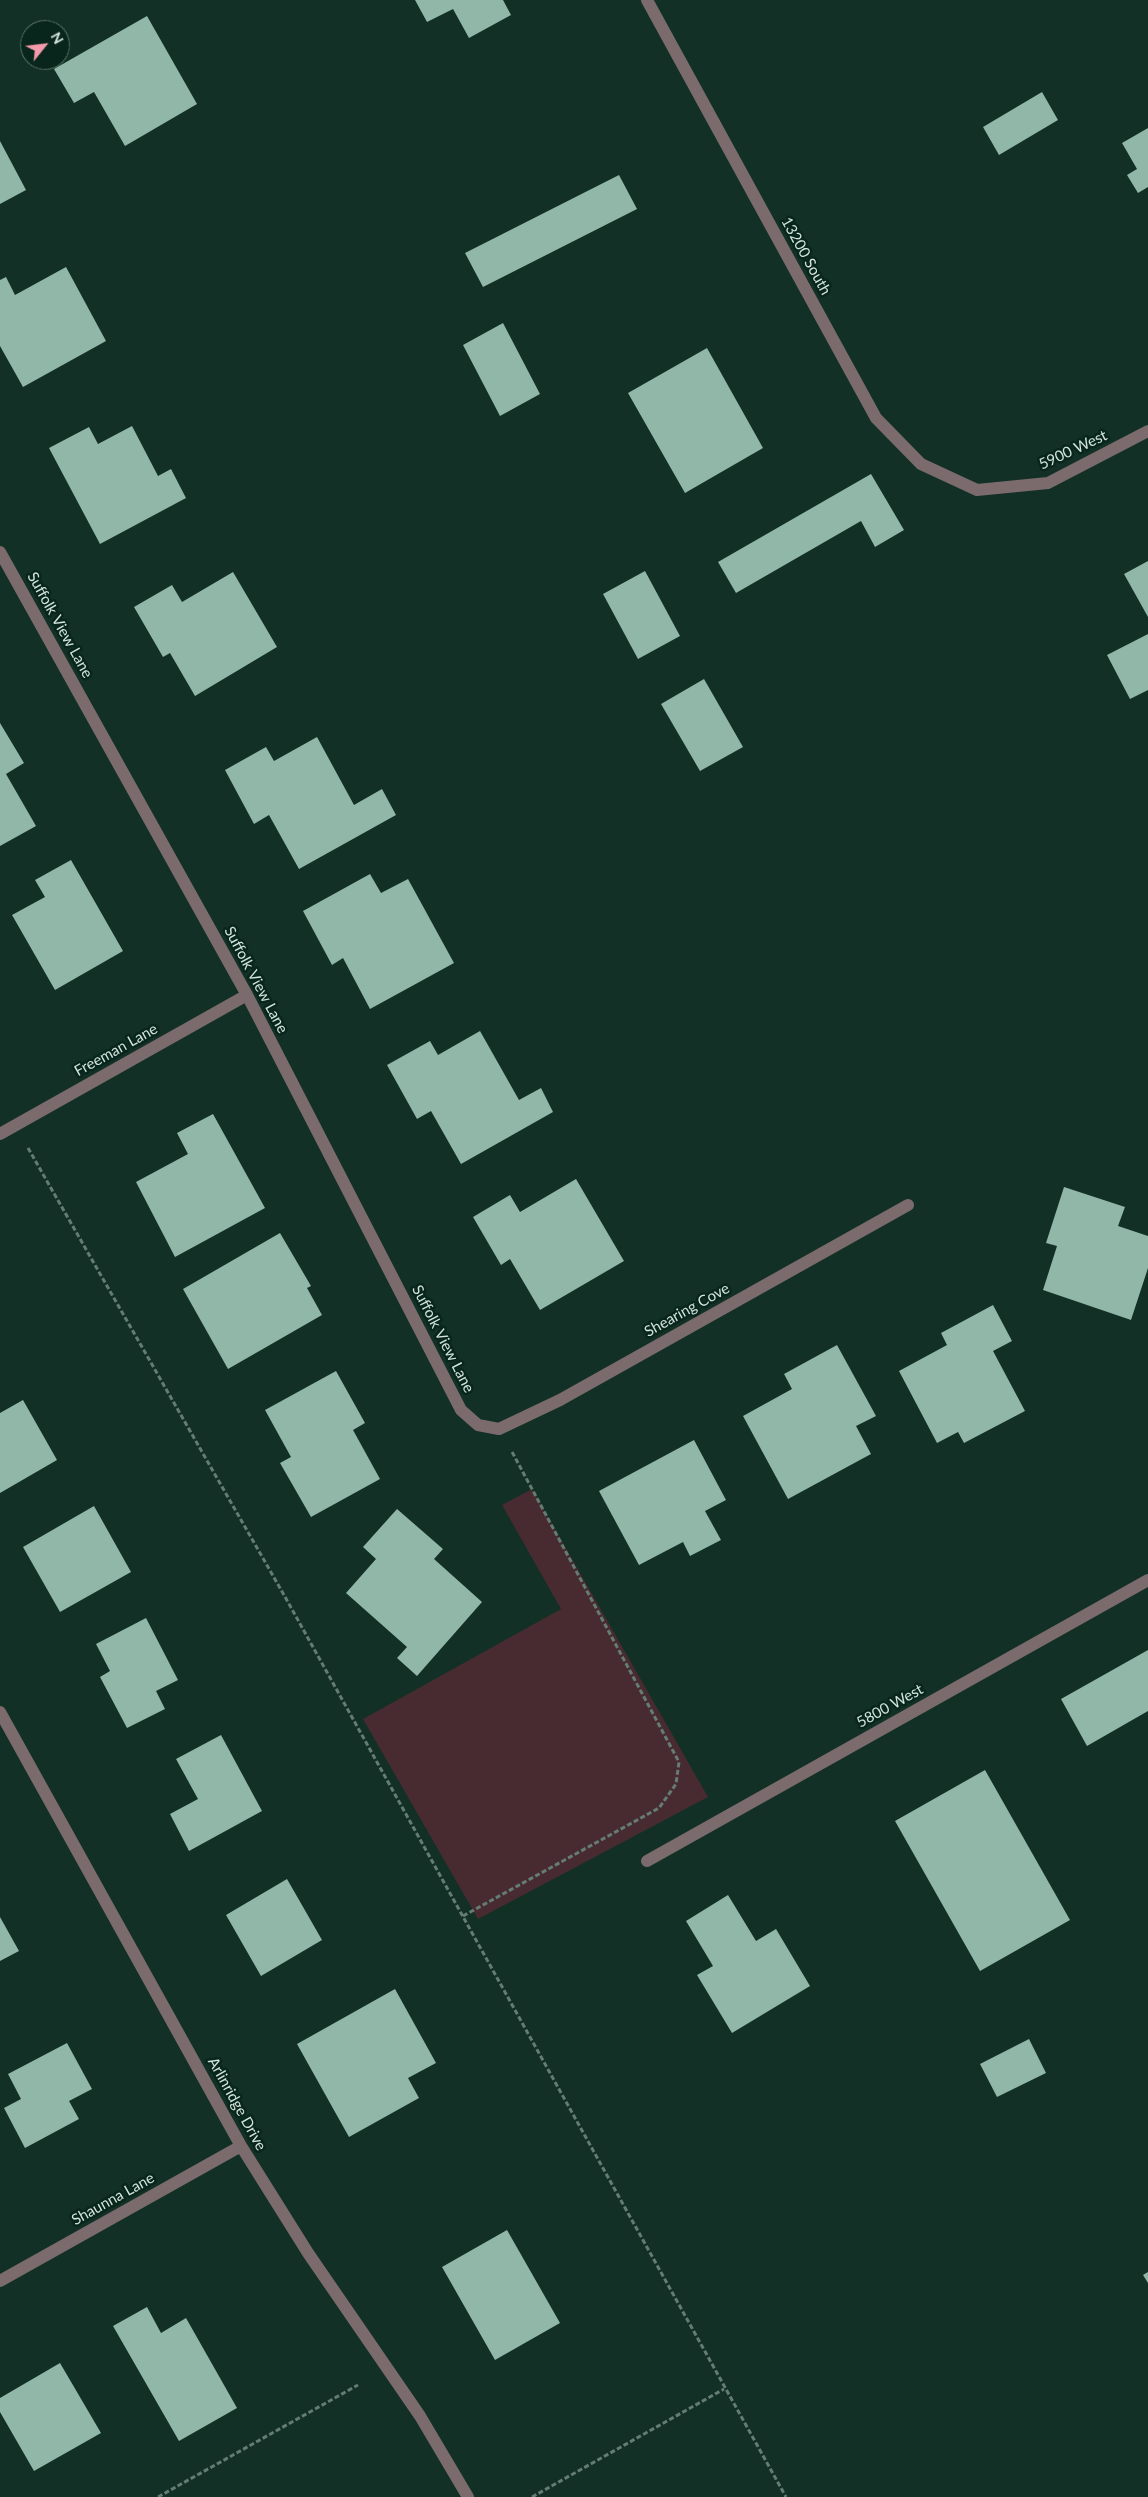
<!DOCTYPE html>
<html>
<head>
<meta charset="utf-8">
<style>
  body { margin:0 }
  #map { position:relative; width:1148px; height:2497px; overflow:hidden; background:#123026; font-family:Lato,sans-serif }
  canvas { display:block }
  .north { position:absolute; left:20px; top:20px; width:50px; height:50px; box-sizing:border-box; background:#08261c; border:1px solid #597269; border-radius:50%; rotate:61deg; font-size:14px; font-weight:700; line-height:20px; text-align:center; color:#d3e4dd }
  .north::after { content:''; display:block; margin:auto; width:18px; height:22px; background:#f39aab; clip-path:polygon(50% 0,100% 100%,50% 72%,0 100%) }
</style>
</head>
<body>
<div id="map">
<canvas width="1148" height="2497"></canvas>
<div class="north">N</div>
</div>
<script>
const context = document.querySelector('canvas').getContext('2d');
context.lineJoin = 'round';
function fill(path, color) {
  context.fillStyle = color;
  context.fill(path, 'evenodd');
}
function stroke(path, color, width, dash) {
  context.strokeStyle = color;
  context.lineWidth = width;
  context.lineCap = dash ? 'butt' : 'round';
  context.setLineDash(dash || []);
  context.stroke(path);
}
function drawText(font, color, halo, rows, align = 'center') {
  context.font = font + ' Lato,sans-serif';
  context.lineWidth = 5;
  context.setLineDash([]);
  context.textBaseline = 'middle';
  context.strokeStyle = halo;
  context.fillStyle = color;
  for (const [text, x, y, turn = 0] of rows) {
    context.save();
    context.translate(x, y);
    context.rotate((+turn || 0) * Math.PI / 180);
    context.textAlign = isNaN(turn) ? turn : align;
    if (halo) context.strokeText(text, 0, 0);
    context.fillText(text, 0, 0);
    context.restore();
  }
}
fill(new Path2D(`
  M 532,1489 L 708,1797 L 478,1919 L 363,1719 L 561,1609 L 502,1505 Z`), '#472b31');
fill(new Path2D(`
  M 415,0 L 503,0 L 511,15 L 469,38 L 453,9 L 427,22 Z
  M 147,16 L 197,104 L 125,146 L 94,92 L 74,103 L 54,69 Z
  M 1042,92 L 1058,120 L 999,155 L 983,127 Z
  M 1148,128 L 1148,187 L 1138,193 L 1127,175 L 1137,169 L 1122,143 Z
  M 0,141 L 26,190 L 0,204 Z
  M 619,175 L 637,209 L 483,287 L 465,253 Z
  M 66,267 L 106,341 L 23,387 L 0,346 L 0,280 L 6,277 L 15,295 Z
  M 503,323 L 540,394 L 500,416 L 463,345 Z
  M 707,348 L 763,448 L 685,493 L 628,393 Z
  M 132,426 L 158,476 L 171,469 L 186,498 L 100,544 L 49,448 L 89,427 L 98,444 Z
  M 871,474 L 904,530 L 875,547 L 861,521 L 736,593 L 718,562 Z
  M 1148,561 L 1148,617 L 1124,574 Z
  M 645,571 L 680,636 L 638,659 L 603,594 Z
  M 233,572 L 277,647 L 195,696 L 170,653 L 163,657 L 134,607 L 172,585 L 182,602 Z
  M 1148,634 L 1148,690 L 1130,699 L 1107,655 Z
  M 704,679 L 743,747 L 700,771 L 661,704 Z
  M 0,723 L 24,763 L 6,774 L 36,826 L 0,846 Z
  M 317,737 L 354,805 L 382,789 L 396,815 L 299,869 L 269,815 L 254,824 L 225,770 L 266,747 L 274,761 Z
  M 71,860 L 123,951 L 55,990 L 12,915 L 45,897 L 35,880 Z
  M 370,874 L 381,893 L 408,879 L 454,963 L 370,1009 L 343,958 L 332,965 L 303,911 Z
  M 480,1031 L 519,1100 L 541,1088 L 553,1112 L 461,1164 L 431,1111 L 417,1119 L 387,1065 L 430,1041 L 438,1055 Z
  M 213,1114 L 265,1208 L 175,1257 L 136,1182 L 188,1154 L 177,1133 Z
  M 576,1179 L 624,1261 L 540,1310 L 510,1259 L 501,1265 L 473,1217 L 510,1195 L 520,1212 Z
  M 1064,1187 L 1125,1207 L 1118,1226 L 1148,1236 L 1148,1268 L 1131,1320 L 1043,1290 L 1057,1246 L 1046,1243 Z
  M 280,1233 L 311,1286 L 307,1288 L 322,1315 L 228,1369 L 183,1289 Z
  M 993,1305 L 1012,1341 L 993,1351 L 1025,1411 L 964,1443 L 958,1432 L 937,1443 L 899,1371 L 947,1345 L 941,1333 Z
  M 837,1345 L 876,1416 L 856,1426 L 871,1454 L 788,1499 L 743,1416 L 792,1389 L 784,1374 Z
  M 336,1371 L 365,1423 L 353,1430 L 380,1479 L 311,1517 L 280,1463 L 291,1457 L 265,1410 Z
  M 23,1400 L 57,1460 L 0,1493 L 0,1413 Z
  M 694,1440 L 726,1500 L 705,1511 L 721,1540 L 690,1556 L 683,1542 L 639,1565 L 599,1491 Z
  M 94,1506 L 131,1572 L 60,1612 L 23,1547 Z
  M 397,1509 L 443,1549 L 434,1559 L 482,1602 L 417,1676 L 397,1658 L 407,1647 L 346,1593 L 376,1559 L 363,1547 Z
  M 146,1618 L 178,1680 L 156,1691 L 165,1709 L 127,1728 L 100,1677 L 110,1671 L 96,1644 Z
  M 1148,1650 L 1148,1711 L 1087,1746 L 1061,1699 Z
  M 221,1735 L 262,1811 L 189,1851 L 170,1814 L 198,1799 L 176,1759 Z
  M 985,1770 L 1070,1920 L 980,1971 L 895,1821 Z
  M 287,1879 L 322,1940 L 261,1976 L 226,1915 Z
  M 728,1895 L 756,1941 L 776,1929 L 810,1986 L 732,2033 L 697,1975 L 713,1966 L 686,1921 Z
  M 0,1917 L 19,1951 L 0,1961 Z
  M 395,1989 L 436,2063 L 408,2078 L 419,2098 L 349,2137 L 297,2044 Z
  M 1029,2039 L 1046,2073 L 997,2097 L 980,2064 Z
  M 67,2043 L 92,2089 L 69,2101 L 79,2119 L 25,2148 L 4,2108 L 21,2099 L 8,2074 Z
  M 507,2230 L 560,2323 L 495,2360 L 442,2267 Z
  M 1148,2272 L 1148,2283 L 1143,2275 Z
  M 147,2307 L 161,2333 L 186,2318 L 237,2408 L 179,2441 L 113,2326 Z
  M 60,2363 L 101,2433 L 34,2471 L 0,2412 L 0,2398 Z`), '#90b7a8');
stroke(new Path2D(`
  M 28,1148 L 284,1595 L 786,2497
  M 463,1916 L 659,1808 L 676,1784 L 679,1762 L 511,1450
  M 158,2497 L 358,2385
  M 532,2497 L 724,2389`), '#647c74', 3, [5, 2.5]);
stroke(new Path2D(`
  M 647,0 L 876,418 L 921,464 L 977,490 L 1048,483 L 1148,431
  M 0,552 L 247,995 L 461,1410 L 478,1425 L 499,1429 L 560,1400 L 908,1205
  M 0,1134 L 247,995
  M 0,1712 L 241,2146 L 308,2253 L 420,2416 L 468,2497
  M 647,1861 L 1148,1580
  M 0,2281 L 241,2146`), '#7b6b6d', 12);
drawText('15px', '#d3e4dd', '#08261c', [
  ["13200 South",806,256,61],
  ["5900 West",1073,450,-25],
  ["Suffolk View Lane",60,625,61],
  ["Suffolk View Lane",256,980,62],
  ["Freeman Lane",116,1050,-29],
  ["Shearing Cove",687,1310,-29],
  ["Suffolk View Lane",443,1339,63],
  ["5800 West",890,1706,-29],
  ["Arlinridge Drive",237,2104,61],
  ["Shaunna Lane",113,2199,-29]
]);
</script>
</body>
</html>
